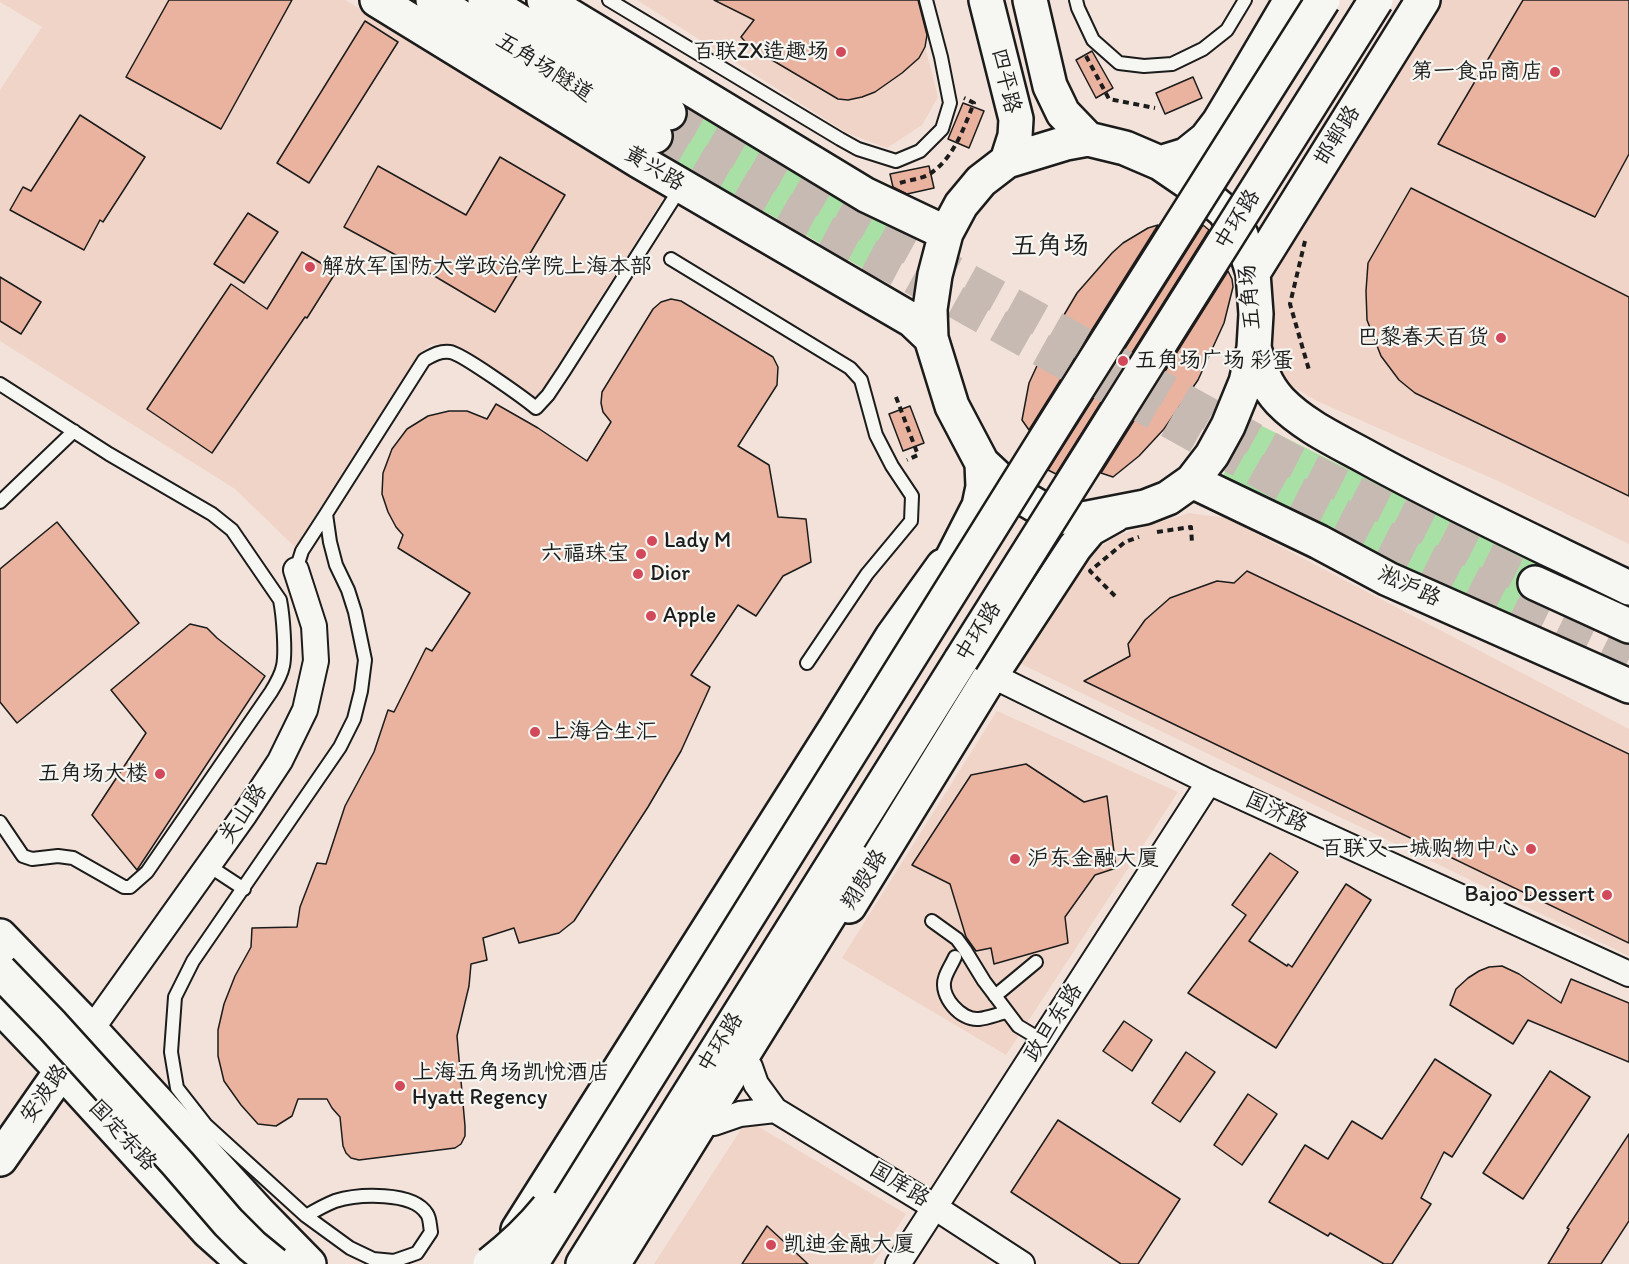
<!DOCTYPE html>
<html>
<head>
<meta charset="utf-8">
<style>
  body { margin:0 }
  canvas { display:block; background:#f2e2d9 }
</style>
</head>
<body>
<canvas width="1629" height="1264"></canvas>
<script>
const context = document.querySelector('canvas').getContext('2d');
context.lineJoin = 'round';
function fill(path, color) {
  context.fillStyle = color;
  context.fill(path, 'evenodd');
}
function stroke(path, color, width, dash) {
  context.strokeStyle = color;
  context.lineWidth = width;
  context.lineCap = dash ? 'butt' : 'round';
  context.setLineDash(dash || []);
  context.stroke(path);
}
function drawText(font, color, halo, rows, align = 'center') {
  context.font = font + ' Itim,"LXGW WenKai TC",sans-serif';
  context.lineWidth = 4.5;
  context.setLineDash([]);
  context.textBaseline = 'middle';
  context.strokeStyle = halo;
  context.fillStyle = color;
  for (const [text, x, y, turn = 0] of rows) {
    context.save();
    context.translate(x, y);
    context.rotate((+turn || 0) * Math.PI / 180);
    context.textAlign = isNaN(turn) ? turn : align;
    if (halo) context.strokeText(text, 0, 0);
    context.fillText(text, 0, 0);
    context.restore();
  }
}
fill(new Path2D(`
  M 0,0 L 345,0 L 666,194 L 536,400 L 453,345 L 431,344 L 417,356 L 295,547 L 235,489 L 0,341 L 0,90 L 42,27 L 0,2 Z
  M 637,0 L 913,0 L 938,97 L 922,125 L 887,148 L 847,133 Z
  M 1440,0 L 1629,0 L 1629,544 L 1498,481 L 1317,401 L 1285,382 L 1273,368 L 1263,270 L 1322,174 Z
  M 1189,513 L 1226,518 L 1629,729 L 1629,956 L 1019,663 L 1078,563 L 1116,536 Z
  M 997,711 L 1178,792 L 1006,1055 L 842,958 Z
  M 747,1120 L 906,1214 L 873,1264 L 654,1264 Z`), '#f0d4c8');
fill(new Path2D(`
  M 687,101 L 906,233 L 883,280 C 807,236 733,191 653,154 Z
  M 1254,422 L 1542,566 L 1515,621 L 1222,477 Z`), '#a8e0a5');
const building = new Path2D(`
  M 169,0 L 292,0 L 221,129 L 126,77 Z
  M 714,0 L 918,0 L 927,35 L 925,47 L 919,58 L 902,73 L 875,92 L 862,97 L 848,100 L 838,99 L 750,47 L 741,37 L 754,20 Z
  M 1523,0 L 1629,0 L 1629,154 L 1595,217 L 1438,144 Z
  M 365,21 L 398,42 L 309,183 L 277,163 Z
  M 1092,51 L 1113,88 L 1096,98 L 1076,60 Z
  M 1193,77 L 1202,98 L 1165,114 L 1156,93 Z
  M 963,103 L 984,111 L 969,148 L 948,139 Z
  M 80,115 L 145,157 L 103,222 L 100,220 L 84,250 L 10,210 L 23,187 L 31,191 Z
  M 500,157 L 565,195 L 495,312 L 431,274 L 344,227 L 378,166 L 466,215 Z
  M 929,166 L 934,188 L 907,194 L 893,187 L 890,174 Z
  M 1411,188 L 1629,297 L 1629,496 L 1415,393 L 1399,380 L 1381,356 L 1367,320 L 1366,291 L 1368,263 Z
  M 248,213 L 278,232 L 244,283 L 214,264 Z
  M 1158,225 L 1044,406 L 1029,430 L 1022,420 L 1029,383 L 1048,342 L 1077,293 L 1112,253 L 1123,243 L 1148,228 Z
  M 1203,225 L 1209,230 L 1056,474 L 1048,470 Z
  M 302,252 L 336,272 L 307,318 L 305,317 L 212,453 L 147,409 L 231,284 L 267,309 Z
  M 1228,271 L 1232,279 L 1233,287 L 1224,323 L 1198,380 L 1164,429 L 1139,456 L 1113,477 L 1101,473 Z
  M 0,277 L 41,302 L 21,334 L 0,321 Z
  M 671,299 L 681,301 L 773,357 L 778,367 L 777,385 L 738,446 L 769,465 L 778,517 L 806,519 L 811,562 L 783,576 L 756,616 L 738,605 L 691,675 L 710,687 L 681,751 L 648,807 L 574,921 L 559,933 L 519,943 L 514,928 L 483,938 L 487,960 L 471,964 L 469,986 L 457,1036 L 465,1126 L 465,1136 L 461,1144 L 455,1148 L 359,1160 L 351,1158 L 346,1153 L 343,1146 L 340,1117 L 332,1108 L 327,1099 L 298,1099 L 292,1116 L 276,1126 L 258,1124 L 241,1105 L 224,1081 L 218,1056 L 218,1030 L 224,1004 L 235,976 L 251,947 L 252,928 L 297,927 L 300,907 L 317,863 L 326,864 L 345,806 L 374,752 L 388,710 L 394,712 L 426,648 L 432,651 L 470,593 L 398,548 L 403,535 L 396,527 L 388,512 L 382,494 L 383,473 L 392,449 L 407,429 L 428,416 L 449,411 L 467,411 L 487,419 L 496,404 L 538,428 L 587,461 L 611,422 L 603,412 L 601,403 L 602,392 L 653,309 L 661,302 Z
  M 910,406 L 924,443 L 903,451 L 889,414 Z
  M 57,522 L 139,623 L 17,723 L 0,702 L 0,569 Z
  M 1247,571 L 1629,754 L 1629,943 L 1084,681 L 1130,656 L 1128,644 L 1145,620 L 1170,598 L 1217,581 L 1234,583 Z
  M 190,624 L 207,628 L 217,638 L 265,676 L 137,870 L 92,815 L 146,733 L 111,690 Z
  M 1026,764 L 1084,802 L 1107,796 L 1116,868 L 1095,875 L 1065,917 L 1068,943 L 994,964 L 991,948 L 976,951 L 966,937 L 950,884 L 912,865 L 971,775 Z
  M 1270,853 L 1298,872 L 1249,941 L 1287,966 L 1288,964 L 1292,967 L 1346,884 L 1371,900 L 1276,1048 L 1188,993 L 1246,915 L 1232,905 Z
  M 1502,966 L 1519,974 L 1561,1003 L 1571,979 L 1629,1003 L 1629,1062 L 1528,1020 L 1513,1044 L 1450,1005 L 1456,989 L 1468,978 L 1479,971 L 1489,967 Z
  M 1124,1021 L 1152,1040 L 1132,1071 L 1103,1051 Z
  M 1186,1052 L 1215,1072 L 1180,1122 L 1152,1103 Z
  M 1435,1059 L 1491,1095 L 1452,1157 L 1444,1152 L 1421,1198 L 1431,1204 L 1392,1264 L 1384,1264 L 1330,1233 L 1328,1236 L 1269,1202 L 1305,1145 L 1328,1159 L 1352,1121 L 1382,1139 Z
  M 1550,1071 L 1590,1097 L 1523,1199 L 1483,1173 Z
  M 1248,1094 L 1277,1114 L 1242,1165 L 1214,1145 Z
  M 1058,1120 L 1180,1199 L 1138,1264 L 1121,1264 L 1011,1192 Z
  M 1629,1134 L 1629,1221 L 1601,1264 L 1548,1264 L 1569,1229 L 1567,1228 Z
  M 767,1226 L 808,1264 L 742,1264 Z`);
fill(building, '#eab39f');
stroke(building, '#1c1c1c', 1.5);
stroke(new Path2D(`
  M 669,113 L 829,204 L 1037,318 L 1291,460 L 1535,583
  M 655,136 L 792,214 L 906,274 L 1290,489 L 1522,607 L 1629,659`), '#c7bab3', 33, [33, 16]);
const lane = new Path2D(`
  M 609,0 L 840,139 L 858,149 L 896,161 L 920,151 L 942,129 L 950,103 L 941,57 L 926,0
  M 1076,0 L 1078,8 L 1093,40 L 1119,63 L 1144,66 L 1172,64 L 1203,49 L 1227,30 L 1245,0
  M 671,259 L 850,368 L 861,380 L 876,435 L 892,466 L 912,496 L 911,521 L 867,574 L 807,663
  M 0,384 L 109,454 L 212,514 L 232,530 L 280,600 C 283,615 286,652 283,666 C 281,676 276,684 271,692 L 147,872 L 130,887 L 124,887 L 117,883 L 73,858 L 58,856 L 32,859 L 23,856 L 0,822
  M 0,502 L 74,431
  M 296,570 L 302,551 L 326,514
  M 209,866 L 244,889
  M 932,921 L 957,939 L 965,950 L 984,981 L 1018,1026 L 1043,1041
  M 955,957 C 952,964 947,971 945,978 C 939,996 961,1021 979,1019 C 988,1018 998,1014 1007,1012
  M 995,996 L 1036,962
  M 306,1216 C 316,1210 325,1205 335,1201 C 358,1194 413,1191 427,1214 C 430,1218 430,1227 431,1232 L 417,1253 L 394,1261 L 373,1259 L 350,1248 L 306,1216 L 206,1125 L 177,1088 L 171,1052 L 175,997 L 193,961 L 340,747 L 354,719 L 361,691 L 365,660 L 355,612 L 348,590 L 336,565 L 330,542 L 326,514 L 424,360 C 433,355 439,351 450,352 C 461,353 524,398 536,408 L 548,395 L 564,371 L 681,187`);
const street = new Path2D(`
  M 991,675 L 1209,782 L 1629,974
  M 91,1030 L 245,814 L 280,761 L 305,710 L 316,661 L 314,626 L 296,570
  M 750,1067 L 756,1084 L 775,1110 L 936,1208 L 1022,1264
  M 714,1123 L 740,1114 L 775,1110
  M 898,1264 L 1209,782`);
const secondary = new Path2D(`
  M 0,936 L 91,1030 L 258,1212 L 309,1264
  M 0,1006 L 62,1071 L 208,1231 L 245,1264
  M 0,1159 L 74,1053`);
const primary = new Path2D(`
  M 377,0 L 639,161 L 912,320 L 931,338
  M 433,0 L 655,136
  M 485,0 L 669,113
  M 544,0 L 866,195 L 946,233
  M 986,0 L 1016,119 L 1015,136 L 1007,161
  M 1030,0 L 1050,86 L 1063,113 L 1088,139
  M 1088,139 L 1125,148 L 1160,163 L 1198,189 L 1224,211 L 1241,235 L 1253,273 L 1256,314 L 1254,348 L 1246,382 L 1228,426 L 1212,455 L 1192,481 L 1168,498 L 1145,507 L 1083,519 L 1063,517 L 1037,506 L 1013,492 L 982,463 L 952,406 L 931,338 L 930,309 L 935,275 L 946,233 L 961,205 L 981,181 L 1007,161 L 1066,143 Z
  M 1160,163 L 1186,155 L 1206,139 L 1219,122 L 1231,102 L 1291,0
  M 1253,273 L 1423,0
  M 1254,348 C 1260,368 1265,385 1280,401 C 1305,427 1340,442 1372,460 C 1456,506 1543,546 1629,588
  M 1192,481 L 1319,542 L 1388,579 L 1629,686
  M 1535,583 L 1629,626
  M 937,588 L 979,506 L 983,487 L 982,463
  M 849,906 L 991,675 L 1075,547 L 1090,529 L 1115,515
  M 518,1230 L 835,729 L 892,637 L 943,566`);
const highway = new Path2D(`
  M 583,1264 L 961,660
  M 613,1264 L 835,906 L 857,862`);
stroke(lane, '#1c1c1c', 16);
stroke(street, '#1c1c1c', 28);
stroke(secondary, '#1c1c1c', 38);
stroke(primary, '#1c1c1c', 38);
stroke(highway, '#1c1c1c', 38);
stroke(new Path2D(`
  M 1086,56 L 1109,99 L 1155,108
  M 900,183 C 909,180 920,179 928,175 C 954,159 963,129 974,103 L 964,98
  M 1305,241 L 1290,304 L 1309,370
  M 896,397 L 918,455 L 907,460
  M 1157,532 L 1191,527 L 1192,543
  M 1115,596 L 1090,571 L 1125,542 L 1139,537`), '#1c1c1c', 4, [6, 4.5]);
stroke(lane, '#f6f6f2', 12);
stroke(street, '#f6f6f2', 24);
stroke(secondary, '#f6f6f2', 33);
stroke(primary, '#f6f6f2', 33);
stroke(highway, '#f6f6f2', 33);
const highwayBridge = new Path2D(`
  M 961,660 L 1376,0
  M 0,971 L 52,1025 L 178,1164 L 228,1222 L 252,1246 L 274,1264
  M 490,1264 C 512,1247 531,1229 548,1208
  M 531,1264 L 1060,416 L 1323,0`);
stroke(highwayBridge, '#1c1c1c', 38, []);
stroke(highwayBridge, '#f6f6f2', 33);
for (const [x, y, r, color] of [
  [841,52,6,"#d1495b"],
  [1555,72,6,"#d1495b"],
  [310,267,6,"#d1495b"],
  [1501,338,6,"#d1495b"],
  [1123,361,6,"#d1495b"],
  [652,541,6,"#d1495b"],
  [641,554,6,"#d1495b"],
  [638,574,6,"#d1495b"],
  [651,616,6,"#d1495b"],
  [535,732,6,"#d1495b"],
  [160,774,6,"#d1495b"],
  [1531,849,6,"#d1495b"],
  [1015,859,6,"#d1495b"],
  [1607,895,6,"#d1495b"],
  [400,1086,6,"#d1495b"],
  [771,1245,6,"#d1495b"]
]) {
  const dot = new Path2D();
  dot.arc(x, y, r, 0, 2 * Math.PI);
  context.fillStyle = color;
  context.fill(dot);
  stroke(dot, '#f6f6f2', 2);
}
drawText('22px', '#1c1c1c', '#f6f6f2', [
  ["百联ZX造趣场",829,52,"right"],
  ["第一食品商店",1543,72,"right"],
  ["解放军国防大学政治学院上海本部",322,267],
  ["巴黎春天百货",1489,338,"right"],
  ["五角场广场 彩蛋",1135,361],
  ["Lady M",664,541],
  ["六福珠宝",629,554,"right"],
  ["Dior",650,574],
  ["Apple",663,616],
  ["上海合生汇",547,732],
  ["五角场大楼",148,774,"right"],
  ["百联又一城购物中心",1519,849,"right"],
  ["沪东金融大厦",1027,859],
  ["Bajoo Dessert",1595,895,"right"],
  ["上海五角场凯悦酒店",412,1073],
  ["Hyatt Regency",412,1098],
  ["凯迪金融大厦",783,1245]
], 'left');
drawText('22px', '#1c1c1c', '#f6f6f2', [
  ["五角场隧道",544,68,32],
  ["四平路",1005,81,77],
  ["邯郸路",1338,136,-58],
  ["黄兴路",654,169,31],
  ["中环路",1238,220,-58],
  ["五角场",1251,297,-95],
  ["淞沪路",1409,587,25],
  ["中环路",979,632,-58],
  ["国济路",1276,813,25],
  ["关山路",244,814,-56],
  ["翔殷路",865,880,-58],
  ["政旦东路",1054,1023,-57],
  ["中环路",721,1043,-58],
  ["安波路",45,1094,-55],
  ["国定东路",122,1136,47],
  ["国庠路",899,1185,31]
]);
drawText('26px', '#1c1c1c', '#f6f6f2', [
  ["五角场",1050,247]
]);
</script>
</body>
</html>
